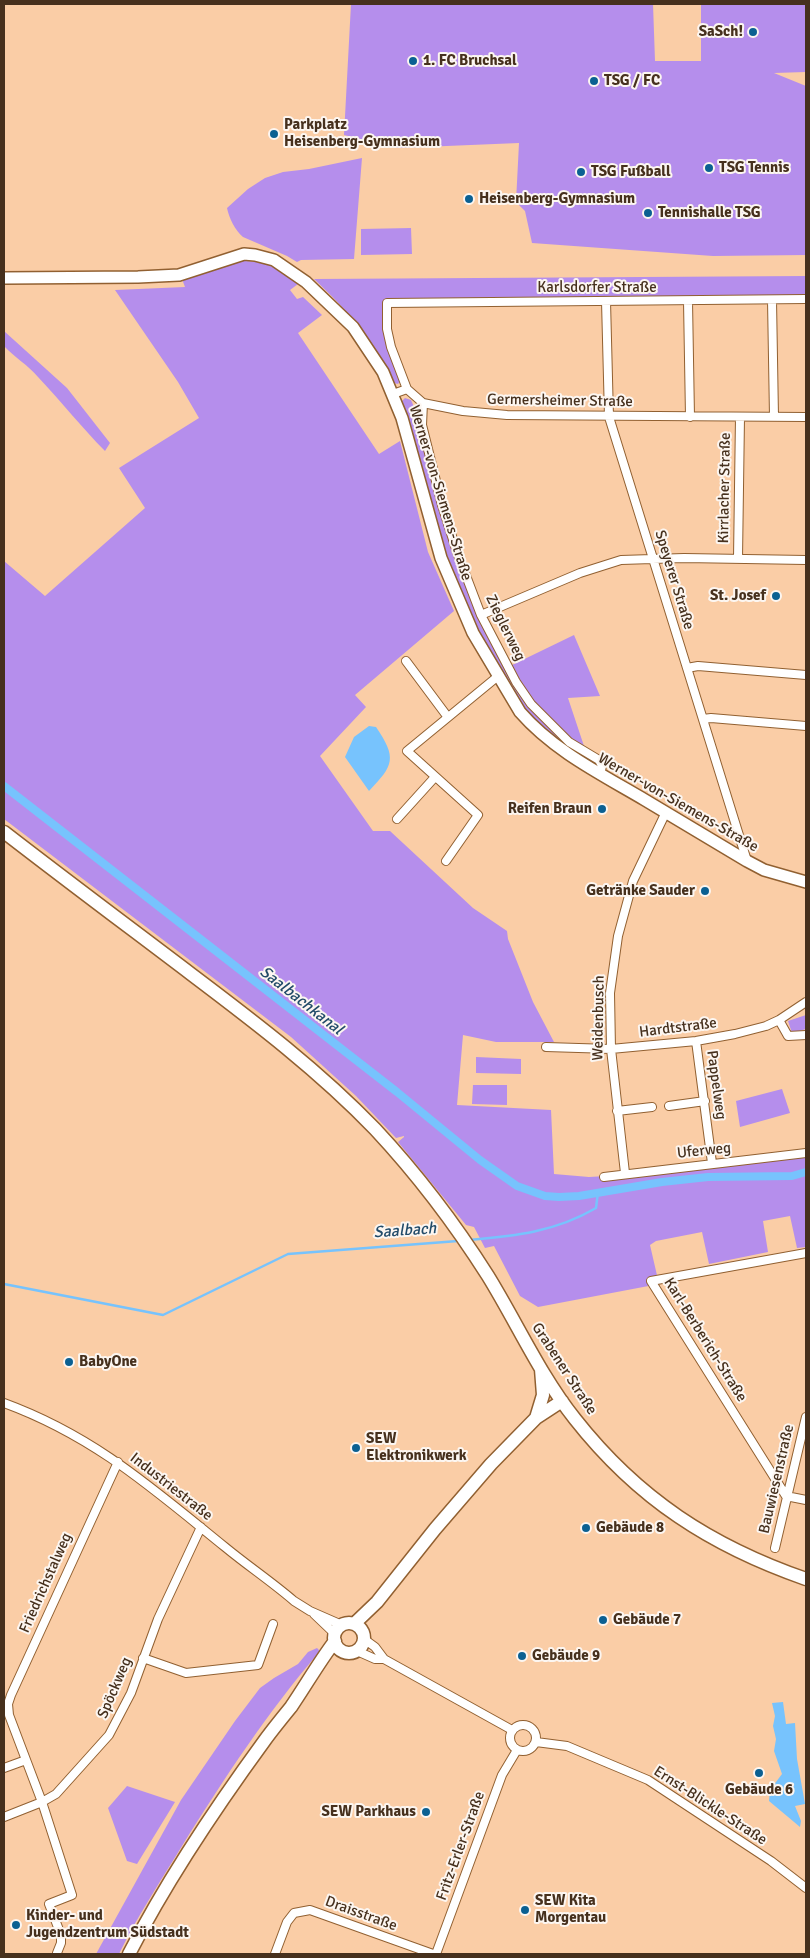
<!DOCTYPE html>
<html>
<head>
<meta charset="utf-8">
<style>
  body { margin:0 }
  #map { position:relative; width:810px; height:1958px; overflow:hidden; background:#facda6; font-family:Signika,sans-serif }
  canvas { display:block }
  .frame { position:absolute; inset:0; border:5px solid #46301d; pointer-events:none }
</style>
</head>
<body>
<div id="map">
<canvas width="810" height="1958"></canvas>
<div class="frame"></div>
</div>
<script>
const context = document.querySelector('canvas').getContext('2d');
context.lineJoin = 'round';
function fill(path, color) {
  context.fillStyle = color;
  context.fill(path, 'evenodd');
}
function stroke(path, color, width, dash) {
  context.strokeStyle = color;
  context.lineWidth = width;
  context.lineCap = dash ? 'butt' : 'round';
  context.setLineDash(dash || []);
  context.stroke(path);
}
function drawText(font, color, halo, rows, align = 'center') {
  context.font = font + ' Signika,sans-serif';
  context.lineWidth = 4;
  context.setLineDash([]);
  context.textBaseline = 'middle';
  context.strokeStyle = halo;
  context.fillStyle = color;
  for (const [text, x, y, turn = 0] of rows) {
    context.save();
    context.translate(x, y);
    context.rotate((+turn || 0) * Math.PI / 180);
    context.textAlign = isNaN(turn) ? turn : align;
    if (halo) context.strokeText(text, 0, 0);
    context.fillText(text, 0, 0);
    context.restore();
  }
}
fill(new Path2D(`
  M 351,4 L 653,4 L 655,61 L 701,61 L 701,4 L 806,4 L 806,72 L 774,73 L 806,86 L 806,255 L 713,256 L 532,243 L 525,211 L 516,202 L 519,143 L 398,148 L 344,135 Z
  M 362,158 L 354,259 L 301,260 L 297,262 L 287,256 L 243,237 C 235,230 229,218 227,208 L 248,189 L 265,178 L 283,172 L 309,169 Z
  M 411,228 L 412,254 L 361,255 L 361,229 Z
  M 240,261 C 266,261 278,267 298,284 L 290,290 L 297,299 L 303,297 L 322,315 L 298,333 L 379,454 L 400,441 L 428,552 L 454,611 L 355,695 L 366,707 L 320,756 L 373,831 L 390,831 L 473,908 L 507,931 L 508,939 L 533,1002 L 554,1042 L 496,1042 L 463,1035 L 457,1105 L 551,1110 L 554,1174 L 589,1177 L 624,1175 L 806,1156 L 806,1247 L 797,1248 L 790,1216 L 763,1221 L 768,1252 L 709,1264 L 702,1232 L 656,1241 L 650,1245 L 659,1284 L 538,1307 L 520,1296 L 494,1246 L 485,1248 L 474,1227 L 466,1225 L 398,1142 L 404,1137 L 404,1136 L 396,1138 L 356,1096 L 291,1037 L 4,819 L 4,561 L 45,596 L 145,508 L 119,468 L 199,418 L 178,382 L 115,290 L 185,287 L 182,279 C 202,274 220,265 240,261 Z
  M 806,276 L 806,296 L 384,300 C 381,328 388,354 401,379 L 398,384 L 394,383 C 374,340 348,311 314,279 Z
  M 4,331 L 67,388 L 110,443 L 105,451 C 82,428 61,401 38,377 C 28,365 14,357 4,346 Z
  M 405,398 L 411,400 L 422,425 L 457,552 L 508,667 L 574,635 L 600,696 L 568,698 L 586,752 L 599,760 L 600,774 L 529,723 L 497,677 L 441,558 L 409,440 L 402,401 Z
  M 806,1015 L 806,1029 L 792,1033 L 788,1021 Z
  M 476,1057 L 521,1059 L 521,1074 L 476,1073 Z
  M 473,1085 L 507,1085 L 507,1105 L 472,1104 Z
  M 782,1089 L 790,1113 L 740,1127 L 736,1101 Z
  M 317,1648 L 320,1651 C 267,1713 225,1777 182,1846 C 160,1882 137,1917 119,1954 L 96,1954 L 181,1800 L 235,1721 L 260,1688 L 274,1678 L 298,1664 L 308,1652 Z
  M 127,1786 L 175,1802 L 137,1864 L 127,1861 L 108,1808 Z`), '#b58eec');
fill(new Path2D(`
  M 369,726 L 376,727 C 397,758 394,765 369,791 L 345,757 L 354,737 Z
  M 783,1702 L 786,1724 L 795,1723 L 797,1759 L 805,1804 L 795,1806 L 801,1821 L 800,1827 L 769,1801 L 770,1790 L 782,1774 L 774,1751 L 776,1739 L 773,1726 L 775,1716 L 772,1703 Z`), '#77c3fd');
stroke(new Path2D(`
  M 469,1240 C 515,1236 555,1232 596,1208 L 598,1192
  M 4,1284 L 163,1315 L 288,1254 L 458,1241`), '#77c3fd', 2.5);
stroke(new Path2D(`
  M 4,786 L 397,1092 L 480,1160 L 517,1186 L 545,1196 L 559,1197 L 579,1196 L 662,1182 L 708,1177 L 792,1176 L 806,1172`), '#77c3fd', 8);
const street = new Path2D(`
  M 806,299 L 387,303 L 387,329 L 391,347 L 407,389 L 423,403 L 463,411 L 507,415 L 806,417
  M 772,300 L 774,417
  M 606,301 L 609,417 L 747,861
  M 688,301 L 690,417
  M 393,394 L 407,389
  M 423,403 L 422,425 L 442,505 L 457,552 L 481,615 L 516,682 L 531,704 L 569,742 L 599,760 L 602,766 L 600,774
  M 738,558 L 740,417
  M 481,615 L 580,573 L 621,560 L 684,558 L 806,560
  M 406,661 L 447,716
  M 687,668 L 698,666 L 806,675
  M 703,719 L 711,718 L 806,726
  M 397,819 L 435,777
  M 446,861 L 478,815 L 407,751 L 497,677
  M 779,1020 L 788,1036 L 806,1035
  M 696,1041 L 712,1163
  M 546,1047 L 611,1049 L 696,1041 L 735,1034 L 766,1026 L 779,1020 L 806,1002
  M 669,1106 L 705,1101
  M 617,1111 L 652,1107
  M 625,1173 L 611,1049 L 610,993 L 618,936 L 633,881 L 666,812
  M 604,1177 L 806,1153
  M 806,1253 L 651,1281 L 786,1496 L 806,1500
  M 4,1403 C 94,1436 152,1488 225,1547 C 248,1566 272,1582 294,1601 L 310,1611 L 342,1625
  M 775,1548 L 806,1417
  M 314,1614 L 335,1634
  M 364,1639 L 375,1647 L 384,1659
  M 357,1651 L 375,1659 L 384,1659 L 512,1730
  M 143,1658 L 186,1673 L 258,1665 L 273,1624
  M510 1738a13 13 0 1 1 26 0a13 13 0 1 1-26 0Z
  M 536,1742 L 567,1746 L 648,1780 L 771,1861 L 806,1888
  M 4,1768 L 26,1760
  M 4,1817 L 42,1802 L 56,1794 L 109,1735 L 131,1693 L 158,1619 L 201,1527
  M 57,1953 L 61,1943 L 61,1935 L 49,1904 L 72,1895 L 42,1802 L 9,1715 L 8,1704 L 11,1695 L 118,1462
  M 275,1954 L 287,1922 L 294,1913 L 310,1910 L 433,1954
  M 436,1954 L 502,1775 L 517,1750`);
const secondary = new Path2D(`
  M 4,278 L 138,277 L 179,275 L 244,254 L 255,255 L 274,260 L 306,282 L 353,327 L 383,372 L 402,418 L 441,558 L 473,633 L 520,712 C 554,751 601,774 645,800 C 679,820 713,841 747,861 L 764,870 L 806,882`);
const primary = new Path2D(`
  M 4,832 C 66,880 129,927 191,974 C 256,1023 319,1071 375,1129 C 417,1174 455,1224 488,1276 C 517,1323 540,1375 575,1419 C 638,1499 711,1546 806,1579
  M 536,1418 L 543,1395 L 541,1369
  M334 1638a15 15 0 1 1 30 0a15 15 0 1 1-30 0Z
  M 354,1624 L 377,1602 L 435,1529 L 491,1464 L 536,1418 L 562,1401
  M 129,1954 C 167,1880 216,1807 265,1740 C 273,1729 282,1718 291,1707 C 306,1685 319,1662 335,1641`);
stroke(street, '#916031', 10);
stroke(secondary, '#916031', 14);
stroke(primary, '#916031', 15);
stroke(street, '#fff', 8);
stroke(secondary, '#fff', 11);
stroke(primary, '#fff', 12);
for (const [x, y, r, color] of [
  [753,32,5,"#0b6092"],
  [413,61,5,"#0b6092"],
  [594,81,5,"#0b6092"],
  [274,134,5,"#0b6092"],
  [709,168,5,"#0b6092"],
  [581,172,5,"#0b6092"],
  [469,199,5,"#0b6092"],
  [648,213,5,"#0b6092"],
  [776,596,5,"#0b6092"],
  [602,809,5,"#0b6092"],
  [705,891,5,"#0b6092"],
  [69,1362,5,"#0b6092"],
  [356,1448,5,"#0b6092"],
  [586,1528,5,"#0b6092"],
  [603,1620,5,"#0b6092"],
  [522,1656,5,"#0b6092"],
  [759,1773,5,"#0b6092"],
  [426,1812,5,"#0b6092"],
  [525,1910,5,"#0b6092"],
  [16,1925,5,"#0b6092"]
]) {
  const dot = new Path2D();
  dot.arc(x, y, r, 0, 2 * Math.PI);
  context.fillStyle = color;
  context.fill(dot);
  stroke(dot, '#fcf6f1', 2);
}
drawText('bold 15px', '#46301d', '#fcf6f1', [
  ["SaSch!",743,32,"right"],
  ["1. FC Bruchsal",423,61],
  ["TSG / FC",604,81],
  ["Parkplatz",284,125],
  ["Heisenberg-Gymnasium",284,142],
  ["TSG Tennis",719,168],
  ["TSG Fußball",591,172],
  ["Heisenberg-Gymnasium",479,199],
  ["Tennishalle TSG",658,213],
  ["St. Josef",766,596,"right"],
  ["Reifen Braun",592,809,"right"],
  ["Getränke Sauder",695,891,"right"],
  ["BabyOne",79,1362],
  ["SEW",366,1439],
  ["Elektronikwerk",366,1456],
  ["Gebäude 8",596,1528],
  ["Gebäude 7",613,1620],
  ["Gebäude 9",532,1656],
  ["Gebäude 6",759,1790,"center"],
  ["SEW Parkhaus",416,1812,"right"],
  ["SEW Kita",535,1901],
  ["Morgentau",535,1918],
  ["Kinder- und",26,1916],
  ["Jugendzentrum Südstadt",26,1933]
], 'left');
drawText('15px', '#46301d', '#fcf6f1', [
  ["Karlsdorfer Straße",597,288],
  ["Germersheimer Straße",560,401,1],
  ["Kirrlacher Straße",725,488,-89],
  ["Werner-von-Siemens-Straße",440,493,73],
  ["Speyerer Straße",674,580,73],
  ["Zieglerweg",505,628,64],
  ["Werner-von-Siemens-Straße",678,803,30],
  ["Weidenbusch",599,1018,-89],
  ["Hardtstraße",678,1028,-7],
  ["Pappelweg",716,1085,82],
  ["Uferweg",704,1151,-6],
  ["Karl-Berberich-Straße",705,1340,58],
  ["Grabener Straße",564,1369,57],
  ["Bauwiesenstraße",777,1479,-77],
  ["Industriestraße",171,1487,38],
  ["Friedrichstalweg",46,1583,-66],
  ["Spöckweg",115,1688,-67],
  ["Ernst-Blickle-Straße",710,1806,33],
  ["Fritz-Erler-Straße",461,1846,-70],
  ["Draisstraße",361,1914,20]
]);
drawText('italic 16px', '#224b69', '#fcf6f1', [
  ["Saalbachkanal",301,1001,38],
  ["Saalbach",405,1231,-4]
]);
</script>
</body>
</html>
